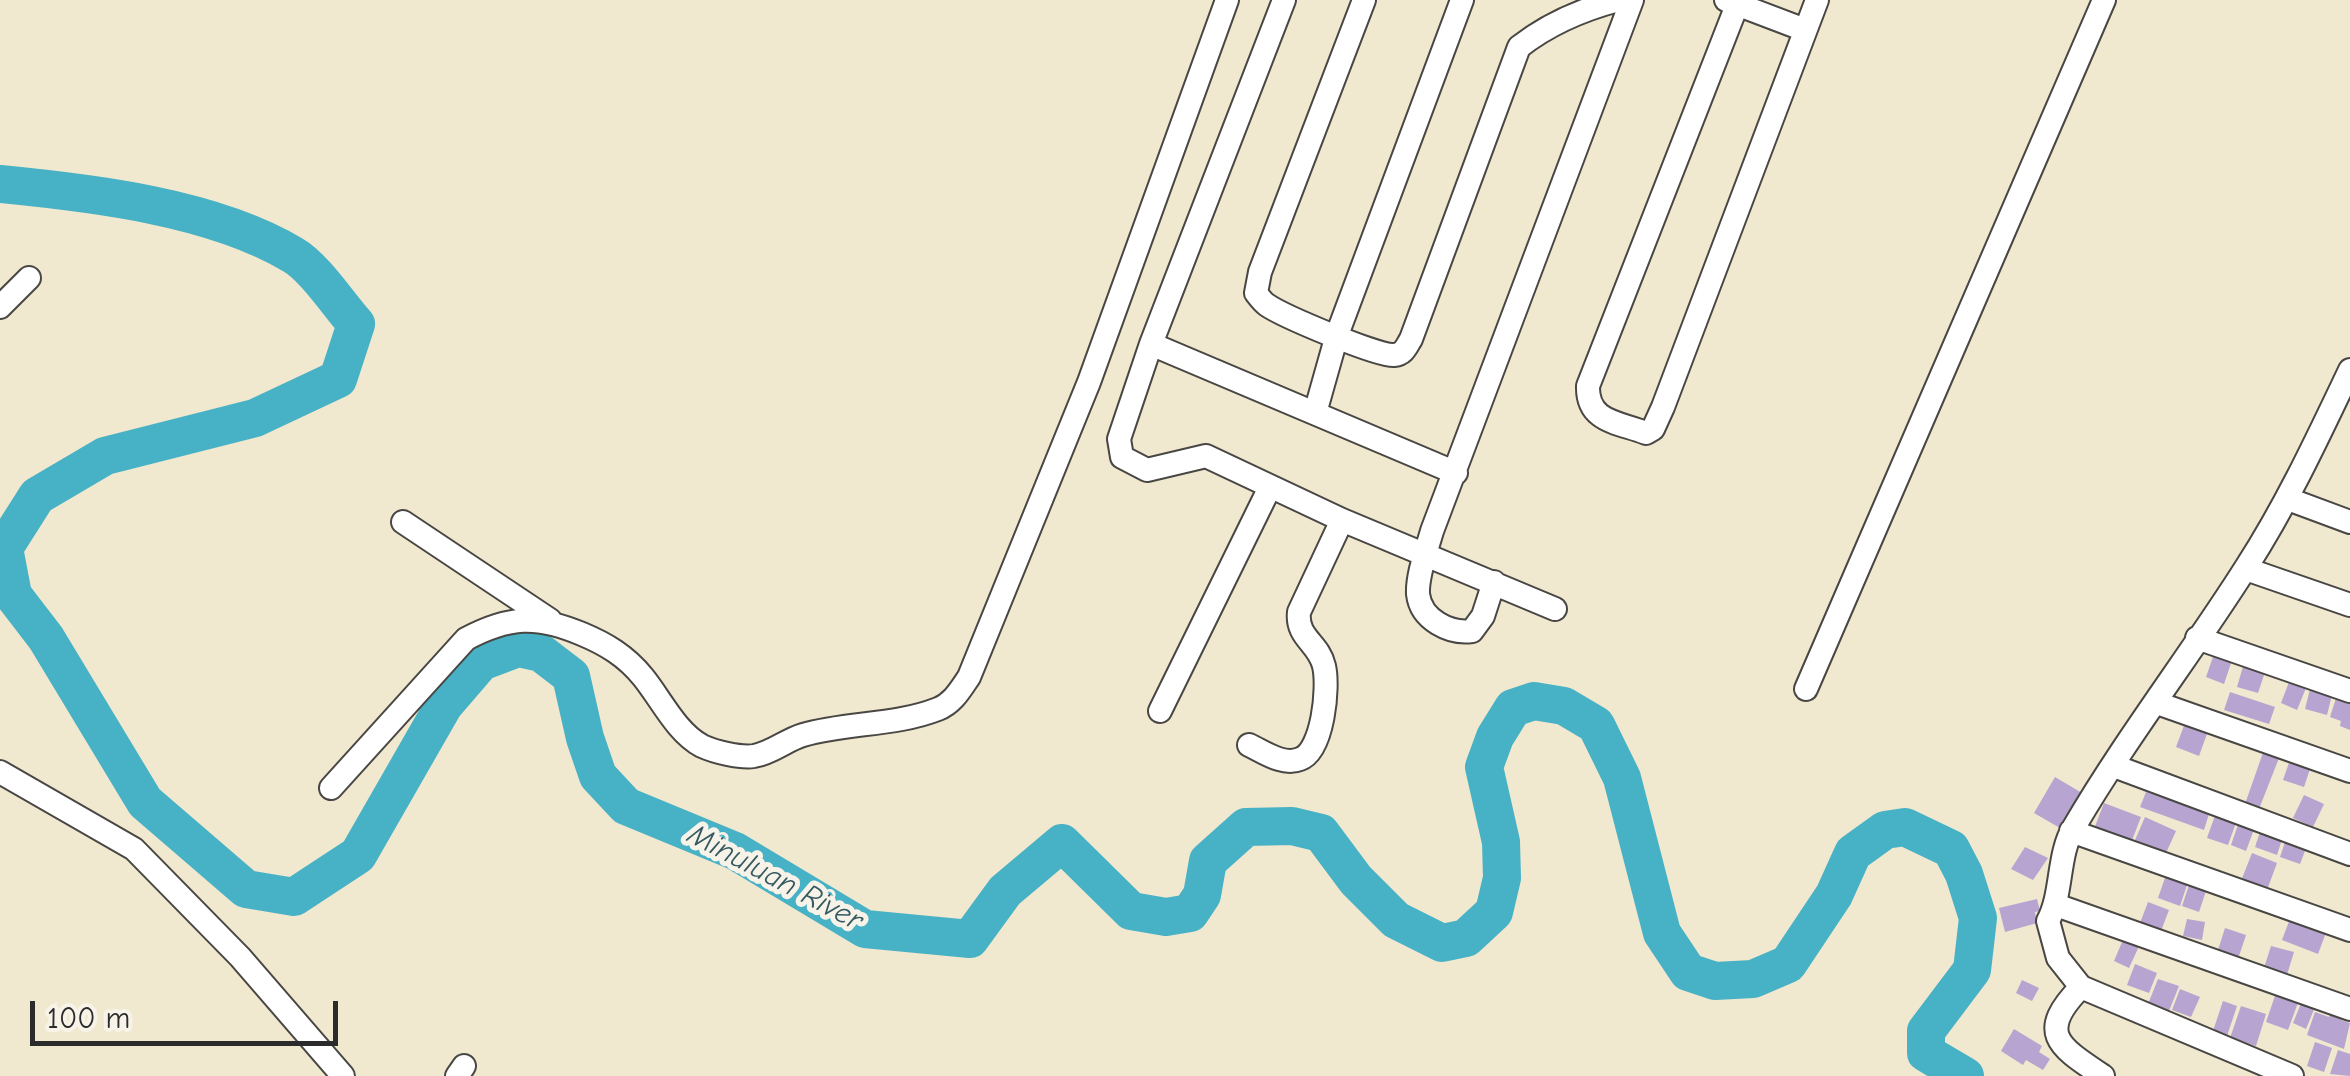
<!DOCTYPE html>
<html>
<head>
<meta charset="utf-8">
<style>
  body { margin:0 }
  #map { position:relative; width:2350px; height:1076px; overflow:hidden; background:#f0e8cf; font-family:"Comic Neue",sans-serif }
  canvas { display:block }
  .scale { position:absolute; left:30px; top:1001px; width:308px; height:45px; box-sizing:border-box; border:5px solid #2b2b2b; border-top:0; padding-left:12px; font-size:30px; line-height:35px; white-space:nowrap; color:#2b2b2b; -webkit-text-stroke:8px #f7f3e8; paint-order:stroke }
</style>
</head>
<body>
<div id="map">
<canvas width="2350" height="1076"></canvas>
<div class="scale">100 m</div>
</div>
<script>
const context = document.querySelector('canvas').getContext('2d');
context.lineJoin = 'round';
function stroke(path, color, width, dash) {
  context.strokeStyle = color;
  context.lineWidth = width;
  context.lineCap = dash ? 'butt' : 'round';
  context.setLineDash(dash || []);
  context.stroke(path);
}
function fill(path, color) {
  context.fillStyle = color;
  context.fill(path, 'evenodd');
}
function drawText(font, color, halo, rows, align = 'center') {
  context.font = font + ' "Comic Neue",sans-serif';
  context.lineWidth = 10;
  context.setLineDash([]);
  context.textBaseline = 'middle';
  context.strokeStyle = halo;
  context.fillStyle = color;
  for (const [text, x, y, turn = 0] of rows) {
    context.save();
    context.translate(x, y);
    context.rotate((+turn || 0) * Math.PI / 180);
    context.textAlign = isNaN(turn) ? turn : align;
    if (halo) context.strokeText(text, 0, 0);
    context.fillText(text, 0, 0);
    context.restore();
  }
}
stroke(new Path2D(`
  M 0,184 C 92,193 213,207 293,255 C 314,267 339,305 356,324 L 338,379 L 255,418 L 105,456 L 37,496 L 4,548 L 13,595 L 46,638 L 145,802 L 246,889 L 294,897 L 358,855 L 444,705 L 481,662 L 518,648 L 541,653 L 571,676 L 585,738 L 598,776 L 626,806 L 735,851 L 865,929 L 970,939 L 1005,891 L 1062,843 L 1131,911 L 1166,917 L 1190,913 L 1202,895 L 1208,861 L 1246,827 L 1292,826 L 1321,833 L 1356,880 L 1396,920 L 1442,943 L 1466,938 L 1494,912 L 1502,878 L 1501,842 L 1484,767 L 1495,737 L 1513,708 L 1534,701 L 1564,706 L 1596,725 L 1622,778 L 1662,933 L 1688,972 L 1715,981 L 1753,979 L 1788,964 L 1834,895 L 1853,853 L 1885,830 L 1905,827 L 1951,849 L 1964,874 L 1978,918 L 1972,970 L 1926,1031 L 1926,1053 L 1965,1076`), '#47b1c5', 38);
fill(new Path2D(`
  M 2215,651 L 2233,657 L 2224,684 L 2206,677 Z
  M 2244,663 L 2266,669 L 2258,693 L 2237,687 Z
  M 2289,682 L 2306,688 L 2297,710 L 2281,703 Z
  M 2310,689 L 2332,695 L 2327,715 L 2305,709 Z
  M 2230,692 L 2275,707 L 2269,724 L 2224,710 Z
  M 2337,695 L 2350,699 L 2350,730 L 2340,726 L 2341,721 L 2330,717 Z
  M 2185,723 L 2208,731 L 2199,756 L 2176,747 Z
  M 2265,747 L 2281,753 L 2259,809 L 2245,804 Z
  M 2291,757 L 2312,763 L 2304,787 L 2283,780 Z
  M 2055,777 L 2082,793 L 2060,828 L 2034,813 Z
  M 2146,792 L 2209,814 L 2204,830 L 2140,807 Z
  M 2304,795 L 2324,804 L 2313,827 L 2293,818 Z
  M 2104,803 L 2141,817 L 2131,843 L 2094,829 Z
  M 2218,807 L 2237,820 L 2228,845 L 2207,838 Z
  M 2145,817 L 2176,831 L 2166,853 L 2135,840 Z
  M 2240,819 L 2256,824 L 2246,851 L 2231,845 Z
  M 2262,826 L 2284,833 L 2277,855 L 2255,847 Z
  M 2287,836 L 2308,843 L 2300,864 L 2280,857 Z
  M 2025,847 L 2048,858 L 2033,880 L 2011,869 Z
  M 2252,853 L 2277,863 L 2267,890 L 2241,881 Z
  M 2166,875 L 2188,882 L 2180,906 L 2158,898 Z
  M 2190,882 L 2207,888 L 2199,912 L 2182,906 Z
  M 2037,899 L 2040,911 L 2035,912 L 2037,923 L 2005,932 L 1999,908 Z
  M 2148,902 L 2169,910 L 2161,931 L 2140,923 Z
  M 2291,916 L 2327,930 L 2318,954 L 2282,940 Z
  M 2187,919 L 2205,922 L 2202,940 L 2183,936 Z
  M 2225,928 L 2246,935 L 2238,959 L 2217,953 Z
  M 2125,935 L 2141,942 L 2129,968 L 2114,961 Z
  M 2271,946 L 2294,952 L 2286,978 L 2263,971 Z
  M 2135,964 L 2157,973 L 2149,993 L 2127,985 Z
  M 2158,979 L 2179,986 L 2169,1011 L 2148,1004 Z
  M 2022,980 L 2039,988 L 2032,1001 L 2016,993 Z
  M 2180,989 L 2200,997 L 2191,1017 L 2172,1010 Z
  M 2276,993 L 2299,1000 L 2288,1030 L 2266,1022 Z
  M 2223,1001 L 2237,1006 L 2227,1036 L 2213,1031 Z
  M 2302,1001 L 2315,1007 L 2306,1029 L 2293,1023 Z
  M 2241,1006 L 2266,1014 L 2256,1046 L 2230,1038 Z
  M 2332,1009 L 2344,1013 L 2341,1020 L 2350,1023 L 2344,1049 L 2307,1035 L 2315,1012 L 2329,1017 Z
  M 2014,1029 L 2042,1046 L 2039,1052 L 2050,1059 L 2043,1070 L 2026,1060 L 2023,1065 L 2001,1051 Z
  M 2315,1042 L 2332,1048 L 2324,1072 L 2307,1066 Z
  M 2338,1050 L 2350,1054 L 2350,1076 L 2330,1074 Z`), '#b8a4d1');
const minor = new Path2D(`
  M 1284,0 L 1151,344 L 1119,439 L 1122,457 L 1147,470 L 1206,456 L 1342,520 L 1555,609
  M 1364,0 L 1260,272 L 1256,293 C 1259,297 1264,303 1267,305 C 1283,316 1377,356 1394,355 C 1404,354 1406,347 1411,339 L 1519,47 C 1547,25 1584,9 1618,0
  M 1726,0 L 1805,30
  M 1739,0 L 1588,386 C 1587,422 1618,422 1646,433 L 1653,429 L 1663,407 L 1817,0
  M 0,307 L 29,278
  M 1151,344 L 1456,473
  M 1315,413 L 1337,335 L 1462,0
  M 2288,499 L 2350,522
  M 403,522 L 550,620
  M 2246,569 L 2350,605
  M 1494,582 L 1483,616 L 1472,631 C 1450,634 1421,620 1418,594 C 1417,575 1427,549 1432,531 L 1632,0
  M 2197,638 L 2350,691
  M 1806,689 L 2104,0
  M 2157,703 L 2350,771
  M 1160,711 L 1270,487
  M 1249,745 C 1264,752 1283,766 1300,759 C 1323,751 1329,687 1324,666 C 1319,643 1296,638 1299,612 L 1342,520
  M 2114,766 L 2350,854
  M 0,772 L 134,849 L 240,957 L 343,1076
  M 331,788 L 466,639 C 509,616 537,615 582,634 C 606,644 626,656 643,677 C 661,699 676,732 702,746 C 715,752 740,758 754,756 C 772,753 786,740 803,735 C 847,722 895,726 938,709 C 953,703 960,690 969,677 L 1089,382 L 1227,0
  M 2071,831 L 2350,930
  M 2056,905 L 2350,1009
  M 2081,987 L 2292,1076
  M 457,1076 L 464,1066
  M 2103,1076 C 2058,1046 2036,1033 2081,987 L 2058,958 L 2048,921 C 2063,893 2057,855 2074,827 C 2126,738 2192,653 2247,566 C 2287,504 2318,437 2350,370`);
stroke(minor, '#494744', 26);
stroke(minor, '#fff', 22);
drawText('italic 30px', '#355a61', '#f7f3e8', [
  ["Minuluan River",775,878,28]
]);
</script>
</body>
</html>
